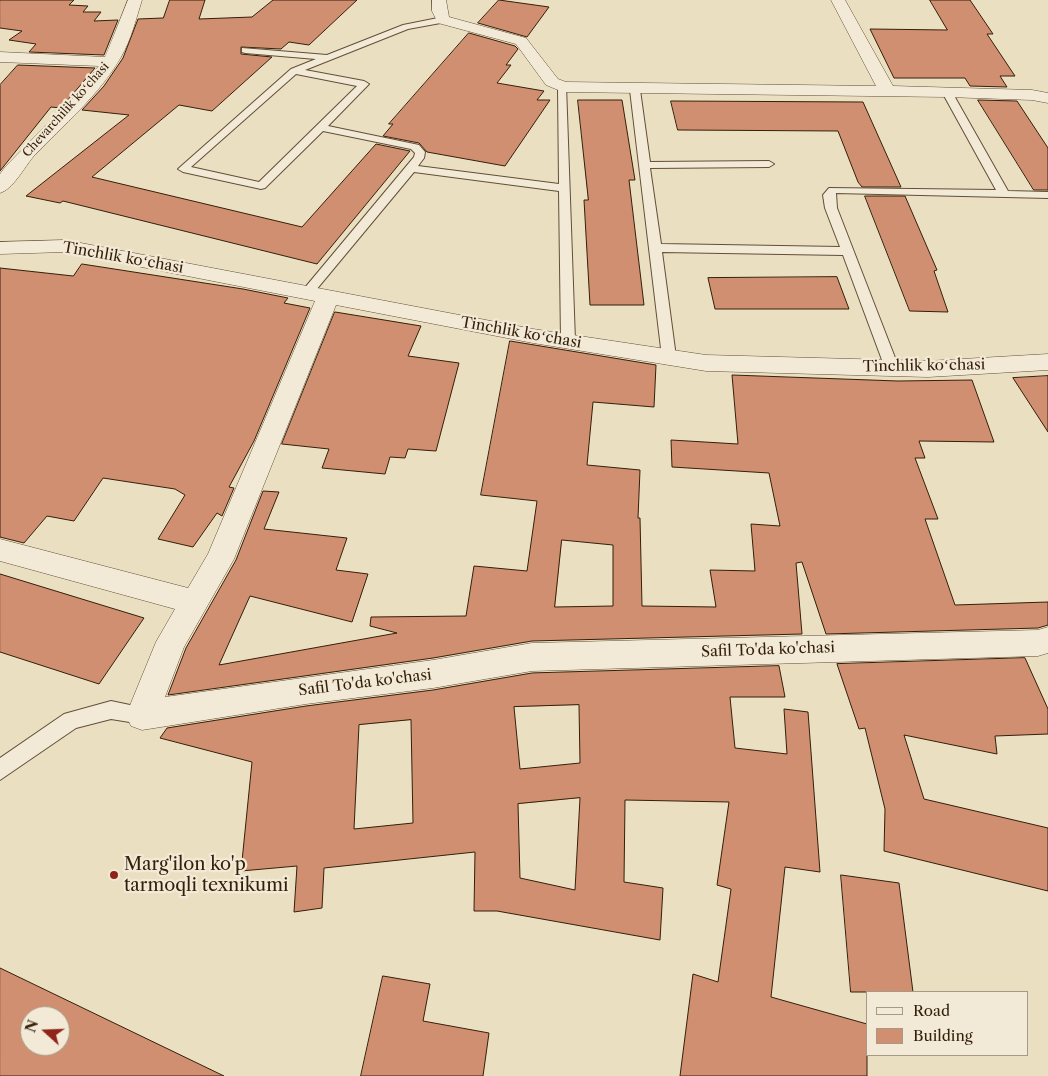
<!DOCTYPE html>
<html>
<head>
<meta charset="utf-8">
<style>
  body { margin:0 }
  #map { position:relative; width:1048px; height:1076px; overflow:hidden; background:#ebdfc2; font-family:"Libre Caslon Text",serif }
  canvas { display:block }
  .legend { position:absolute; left:866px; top:991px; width:162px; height:65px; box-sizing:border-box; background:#f2ead7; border:1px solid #a69985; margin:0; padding:6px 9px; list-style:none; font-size:15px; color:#341f09 }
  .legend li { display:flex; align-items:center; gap:10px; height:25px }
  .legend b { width:25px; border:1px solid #a69985 }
  .north { position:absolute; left:20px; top:1006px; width:50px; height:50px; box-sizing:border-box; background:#f2ead7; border:1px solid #a69985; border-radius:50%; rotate:290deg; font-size:14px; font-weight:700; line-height:20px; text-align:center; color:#341f09 }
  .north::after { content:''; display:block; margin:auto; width:18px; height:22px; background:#8f2418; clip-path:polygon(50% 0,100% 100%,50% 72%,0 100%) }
</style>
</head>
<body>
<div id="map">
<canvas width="1048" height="1076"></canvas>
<ul class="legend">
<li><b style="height:6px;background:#f2ead7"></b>Road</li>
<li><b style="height:14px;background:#cf8f70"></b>Building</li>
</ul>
<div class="north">N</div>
</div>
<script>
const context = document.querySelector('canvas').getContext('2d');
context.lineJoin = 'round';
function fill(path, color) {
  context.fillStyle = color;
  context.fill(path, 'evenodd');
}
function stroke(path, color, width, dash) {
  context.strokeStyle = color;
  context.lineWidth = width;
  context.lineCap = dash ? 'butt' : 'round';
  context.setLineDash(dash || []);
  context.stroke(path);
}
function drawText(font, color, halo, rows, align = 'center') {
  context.font = font + ' "Libre Caslon Text",serif';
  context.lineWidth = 4.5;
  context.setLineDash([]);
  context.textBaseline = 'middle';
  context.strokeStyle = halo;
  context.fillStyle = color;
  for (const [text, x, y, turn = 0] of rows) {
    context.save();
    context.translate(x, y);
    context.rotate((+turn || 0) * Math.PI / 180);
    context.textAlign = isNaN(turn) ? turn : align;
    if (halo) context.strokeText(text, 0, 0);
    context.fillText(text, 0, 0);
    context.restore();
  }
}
const building = new Path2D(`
  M 0,0 L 74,0 L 69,5 L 88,6 L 83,12 L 101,12 L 94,21 L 118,20 L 104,55 L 29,52 L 36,44 L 9,40 L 22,31 L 0,28 Z
  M 170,0 L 205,0 L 199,19 L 252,17 L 273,0 L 357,0 L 309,45 L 289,42 L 281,49 L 241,47 L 241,54 L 272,57 L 212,111 L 179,105 L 92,177 L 302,227 L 376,144 L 410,151 L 317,264 L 63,201 L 60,203 L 26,196 L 129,115 L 82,110 L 104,86 L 123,58 L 138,19 L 163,18 Z
  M 499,0 L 549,7 L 527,37 L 478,23 Z
  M 930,0 L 970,0 L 993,34 L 987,34 L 1015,76 L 1000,76 L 1007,87 L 970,86 L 965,78 L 894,78 L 870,29 L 947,30 Z
  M 469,33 L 515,46 L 518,49 L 506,65 L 511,65 L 497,83 L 544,91 L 537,100 L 550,100 L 505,166 L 427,152 L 419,143 L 383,136 L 393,124 L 389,124 Z
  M 18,65 L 95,68 L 61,108 L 51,107 L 0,171 L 0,85 Z
  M 578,100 L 622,100 L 635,180 L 629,180 L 644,305 L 590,305 L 584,200 L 588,200 Z
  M 978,100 L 1017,101 L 1048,148 L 1048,190 L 1034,190 Z
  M 671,101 L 863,102 L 901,187 L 862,187 L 858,182 L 838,131 L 678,130 Z
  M 865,196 L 905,196 L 937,270 L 934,271 L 948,312 L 910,311 Z
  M 82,264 L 243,289 L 288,298 L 284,303 L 310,308 L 254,441 L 229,487 L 234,488 L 222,516 L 217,513 L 193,547 L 158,539 L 185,495 L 175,489 L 103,478 L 74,521 L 47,516 L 24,543 L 0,537 L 0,268 L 73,276 Z
  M 837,277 L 849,309 L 715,309 L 708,278 Z
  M 335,312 L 421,326 L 408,356 L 459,363 L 436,451 L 408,449 L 405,458 L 390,457 L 385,474 L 322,468 L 329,449 L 282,444 Z
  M 510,341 L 656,365 L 654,407 L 593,402 L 587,465 L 640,470 L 638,518 L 640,518 L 642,606 L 716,607 L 710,570 L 755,571 L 751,524 L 780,526 L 769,473 L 672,467 L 671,440 L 738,444 L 732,375 L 898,381 L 972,380 L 994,442 L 919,441 L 925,458 L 915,458 L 938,519 L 925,519 L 955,605 L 1048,602 L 1048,625 L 1038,628 L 826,634 L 802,562 L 796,563 L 802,634 L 532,641 L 433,658 L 168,695 L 186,648 L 236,560 L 263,491 L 279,492 L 264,529 L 347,538 L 336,570 L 368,574 L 352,622 L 250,596 L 219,665 L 397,633 L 370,626 L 371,617 L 466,616 L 474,566 L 527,571 L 537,501 L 481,495 ZM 562,540 L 613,545 L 613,606 L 555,607 Z
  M 1048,376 L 1048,432 L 1013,378 Z
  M 0,574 L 144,618 L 99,684 L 0,652 Z
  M 1025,658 L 1048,709 L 1048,734 L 995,736 L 997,754 L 904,735 L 924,799 L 1048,828 L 1048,891 L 884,851 L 885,809 L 865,728 L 859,729 L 837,664 Z
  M 779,666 L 785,697 L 730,697 L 735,748 L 787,754 L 784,709 L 808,712 L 820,872 L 785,867 L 771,997 L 867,1024 L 867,1076 L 680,1076 L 693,974 L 718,982 L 731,889 L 717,885 L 729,802 L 625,800 L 624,882 L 663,888 L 660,940 L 497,911 L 474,911 L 475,852 L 324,868 L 322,908 L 294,912 L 297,866 L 241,871 L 252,762 L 160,738 L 167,728 L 306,706 L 433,690 L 532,673 ZM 579,705 L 580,763 L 520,769 L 514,707 ZM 411,720 L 413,823 L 354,829 L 359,725 ZM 580,798 L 575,890 L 520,878 L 518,804 Z
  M 841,875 L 899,883 L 913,992 L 851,992 Z
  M 0,968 L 224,1076 L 0,1076 ZM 30,1016 L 60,1016 L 60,1046 L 30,1046 Z
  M 383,976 L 430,984 L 423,1021 L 489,1033 L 483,1076 L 361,1076 Z`);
fill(building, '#cf8f70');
stroke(building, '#341f09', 1);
const service = new Path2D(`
  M 443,17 L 447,20 L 446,22 L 408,29 L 305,70 L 364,81 L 369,84 L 328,126 L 419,145 L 425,152 L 424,158 L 418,166 L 559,184 L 558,87 L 566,85 L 575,341 L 573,344 L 563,344 L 561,341 L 559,191 L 414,172 L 311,296 L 303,296 L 301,293 L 303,290 L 414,157 L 415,153 L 411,149 L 323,131 L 265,188 L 261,189 L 183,172 L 178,169 L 291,69 L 316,59 L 245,53 L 242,52 L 242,48 L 327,55 L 403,25 ZM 296,74 L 357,86 L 259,182 L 191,167 Z
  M 635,87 L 640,90 L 650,162 L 769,161 L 774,164 L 769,167 L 650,168 L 661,244 L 840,247 L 825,208 L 823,195 L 829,188 L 996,190 L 942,92 L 947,89 L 952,92 L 1008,191 L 1048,192 L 1048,198 L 836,193 L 837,208 L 899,368 L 892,373 L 885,368 L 843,255 L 662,252 L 676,357 L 669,362 L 662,357 L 630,90 Z
  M 111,701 L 149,709 L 151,715 L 149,721 L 142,724 L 111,719 L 76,728 L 0,780 L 0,758 L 64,714 Z`);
const minor = new Path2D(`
  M 128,0 L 142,0 C 136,19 131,40 121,57 C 99,96 63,125 33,157 C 24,168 13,189 0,193 L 0,174 L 6,166 L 78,93 L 99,66 L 0,62 L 0,52 L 105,57 Z
  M 432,0 L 446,0 L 449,17 L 526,38 L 558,79 L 566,82 L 876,86 L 831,0 L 845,0 L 893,86 L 1032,90 L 1048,93 L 1048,103 L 1032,100 L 947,97 L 563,92 L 546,85 L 516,44 L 438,23 L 432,11 Z
  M 65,240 L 533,329 L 706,355 L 928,361 L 1048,354 L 1048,370 L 928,377 L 706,371 L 533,343 L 336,305 L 234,559 L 184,647 L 165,697 L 433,660 L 532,643 L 1038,630 L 1048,627 L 1048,653 L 1038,656 L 532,671 L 433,688 L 306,704 L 142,730 L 131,726 L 126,715 L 156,642 L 175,609 L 0,561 L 0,539 L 188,588 L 208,554 L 315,301 L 65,252 L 0,254 L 0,242 Z`);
stroke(service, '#624f37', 2);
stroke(minor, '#624f37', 1);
fill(service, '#f2ead7');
fill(minor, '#f2ead7');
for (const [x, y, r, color] of [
  [114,875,5,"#8f2418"]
]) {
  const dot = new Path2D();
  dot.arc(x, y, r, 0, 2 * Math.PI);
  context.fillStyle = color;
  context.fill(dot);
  stroke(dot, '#f2ead7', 2);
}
drawText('12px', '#341f09', '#f2ead7', [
  ["Chevarchilik koʻchasi",66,110,-48]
]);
drawText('15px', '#341f09', '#f2ead7', [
  ["Tinchlik koʻchasi",123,258,10],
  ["Tinchlik koʻchasi",521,333,10],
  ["Tinchlik koʻchasi",924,366,-1],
  ["Safil To'da ko'chasi",768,650,-2],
  ["Safil To'da ko'chasi",365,683,-7]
]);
drawText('18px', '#341f09', '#f2ead7', [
  ["Marg'ilon ko'p",124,865],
  ["tarmoqli texnikumi",124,886]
], 'left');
</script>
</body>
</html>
